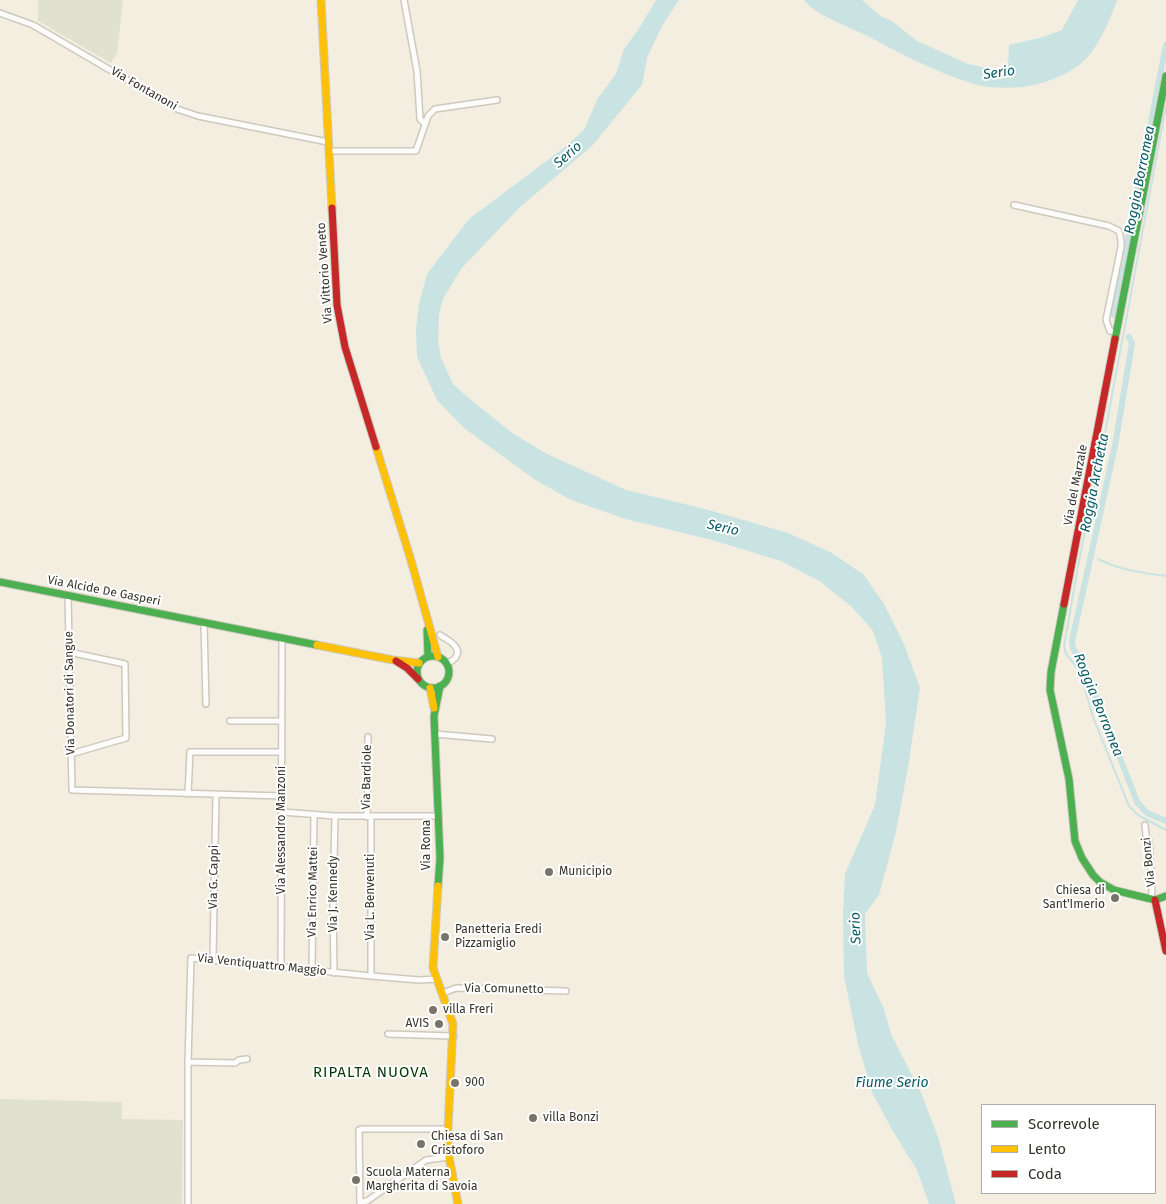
<!DOCTYPE html>
<html>
<head>
<meta charset="utf-8">
<style>
  body { margin:0 }
  #map { position:relative; width:1166px; height:1204px; overflow:hidden; background:#f3eee0; font-family:"Fira Sans",sans-serif }
  canvas { display:block }
  .legend { position:absolute; left:981px; top:1104px; width:175px; height:90px; box-sizing:border-box; background:#fff; border:1px solid #afada9; margin:0; padding:6px 9px; list-style:none; font-size:15px; color:#363329 }
  .legend li { display:flex; align-items:center; gap:10px; height:25px }
  .legend b { width:25px; border:1px solid #afada9 }
</style>
</head>
<body>
<div id="map">
<canvas width="1166" height="1204"></canvas>
<ul class="legend">
<li><b style="height:6px;background:#4caf50"></b>Scorrevole</li>
<li><b style="height:6px;background:#ffc107"></b>Lento</li>
<li><b style="height:6px;background:#c62828"></b>Coda</li>
</ul>
</div>
<script>
const context = document.querySelector('canvas').getContext('2d');
context.lineJoin = 'round';
function fill(path, color) {
  context.fillStyle = color;
  context.fill(path, 'evenodd');
}
function stroke(path, color, width, dash) {
  context.strokeStyle = color;
  context.lineWidth = width;
  context.lineCap = dash ? 'butt' : 'round';
  context.setLineDash(dash || []);
  context.stroke(path);
}
function drawText(font, color, halo, rows, align = 'center') {
  context.font = font + ' "Fira Sans",sans-serif';
  context.lineWidth = 4;
  context.setLineDash([]);
  context.textBaseline = 'middle';
  context.strokeStyle = halo;
  context.fillStyle = color;
  for (const [text, x, y, turn = 0] of rows) {
    context.save();
    context.translate(x, y);
    context.rotate((+turn || 0) * Math.PI / 180);
    context.textAlign = isNaN(turn) ? turn : align;
    if (halo) context.strokeText(text, 0, 0);
    context.fillText(text, 0, 0);
    context.restore();
  }
}
fill(new Path2D(`
  M 38,0 L 123,0 L 117,53 L 111,63 L 38,21 Z
  M 0,1099 L 122,1102 L 122,1119 L 183,1120 L 182,1204 L 0,1204 Z`), '#e1e1cf');
fill(new Path2D(`
  M 656,0 L 679,0 L 662,26 L 647,58 L 642,85 L 592,146 L 520,207 L 461,269 L 443,299 L 439,315 L 438,340 L 441,358 L 453,384 L 464,394 L 512,433 L 547,454 L 626,490 L 709,510 L 788,533 L 832,553 L 864,575 L 884,604 L 904,644 L 920,688 L 908,767 L 896,832 L 879,895 L 865,914 L 867,973 L 884,1009 L 891,1034 L 922,1095 L 938,1137 L 956,1204 L 929,1204 L 917,1170 L 891,1128 L 872,1092 L 858,1044 L 844,976 L 843,914 L 845,874 L 875,805 L 886,723 L 882,658 L 873,631 L 853,608 L 821,582 L 781,561 L 712,540 L 626,519 L 571,500 L 534,479 L 464,428 L 437,400 L 417,357 L 416,329 L 419,304 L 427,274 L 469,219 L 565,147 L 584,130 L 598,98 L 616,74 L 624,49 L 640,27 Z
  M 804,0 L 862,0 L 882,17 L 892,21 L 917,41 L 968,64 L 997,70 L 1008,66 L 1009,45 L 1043,37 L 1062,30 L 1078,0 L 1117,0 C 1110,20 1097,52 1079,65 C 1051,86 1012,92 977,85 C 970,83 963,80 956,78 C 926,67 900,53 873,39 C 855,29 814,15 804,0 Z`), '#c9e3e2');
stroke(new Path2D(`
  M 1166,106 L 1105,433 L 1079,561 L 1064,646 L 1066,654 L 1080,671 L 1093,717 L 1129,806 L 1138,815 L 1166,830
  M 1098,559 C 1120,570 1142,573 1166,576`), '#c9e3e2', 2);
stroke(new Path2D(`
  M 1113,315 L 1166,45
  M 1129,337 L 1132,343 L 1115,446 L 1072,641 L 1073,648 L 1090,680 L 1137,802 L 1147,813 L 1166,821`), '#c9e3e2', 6);
const street = new Path2D(`
  M 404,0 L 417,71 L 420,119 L 425,124
  M 0,13 L 33,25 L 177,109 L 198,116 L 328,142
  M 329,151 L 416,151 L 428,116 L 435,109 L 497,100
  M 1014,205 L 1109,226 L 1119,231 L 1121,240 L 1121,247 L 1106,320 L 1110,331 L 1116,333
  M 68,596 L 72,790 L 282,796
  M 204,623 L 206,704
  M 440,635 C 444,638 451,641 454,645 C 462,653 455,661 446,663
  M 69,652 L 125,664 L 126,738 L 71,754
  M 230,721 L 282,721
  M 435,734 L 492,739
  M 188,794 L 190,752 L 282,752
  M 282,812 L 335,816 L 439,816
  M 367,817 L 368,737
  M 371,817 L 371,976
  M 1145,825 L 1146,835 L 1149,841 L 1152,891 L 1151,898
  M 213,959 L 216,794
  M 281,967 L 282,638
  M 312,970 L 314,815
  M 334,973 L 333,904 L 335,816
  M 443,993 L 456,988 L 566,991
  M 388,1034 L 454,1036
  M 188,1062 L 235,1063 L 239,1060 L 247,1059
  M 360,1203 L 367,1201 L 426,1160 L 449,1157
  M 188,1204 L 188,1062 L 191,958 L 371,976 L 419,980 L 437,979
  M 360,1204 L 359,1130 L 363,1129 L 448,1129`);
const fast = new Path2D(`
  M 1115,339 L 1166,76
  M 0,582 L 317,645
  M 1064,604 L 1051,672 L 1050,690 L 1069,779 L 1075,841 L 1082,858 L 1093,875 L 1100,882 L 1114,890 L 1155,900
  M 427,630 L 428,657
  M417 672a16 16 0 1 1 32 0a16 16 0 1 1-32 0Z
  M 438,886 L 440,858 L 434,716 L 440,686
  M 1155,900 L 1166,896`);
const slow = new Path2D(`
  M 321,0 L 332,208
  M 376,447 L 410,557 L 438,657
  M 317,645 L 393,660 L 419,663
  M 430,688 L 434,708
  M 438,886 L 433,968 L 453,1024 L 448,1129 L 449,1157 L 458,1204`);
const jam = new Path2D(`
  M 332,208 L 337,305 L 345,347 L 376,447
  M 1064,604 L 1115,339
  M 396,661 L 407,668 L 418,679
  M 1155,900 L 1166,951`);
stroke(street, '#cdc9be', 8);
stroke(fast, '#cdc9be', 9);
stroke(slow, '#cdc9be', 9);
stroke(jam, '#cdc9be', 9);
stroke(street, '#fdfcfa', 5);
stroke(fast, '#4caf50', 7);
stroke(slow, '#ffc107', 7);
stroke(jam, '#c62828', 7);
for (const [x, y, r, color] of [
  [549,872,5,"#787469"],
  [1115,898,5,"#787469"],
  [445,937,5,"#787469"],
  [433,1010,5,"#787469"],
  [439,1024,5,"#787469"],
  [455,1083,5,"#787469"],
  [533,1118,5,"#787469"],
  [421,1144,5,"#787469"],
  [356,1180,5,"#787469"]
]) {
  const dot = new Path2D();
  dot.arc(x, y, r, 0, 2 * Math.PI);
  context.fillStyle = color;
  context.fill(dot);
  stroke(dot, '#fff', 2);
}
drawText('12px', '#363329', '#fff', [
  ["Via Fontanoni",144,89,30],
  ["Via Vittorio Veneto",325,273,-94],
  ["Via del Marzale",1076,485,-79],
  ["Via Alcide De Gasperi",104,591,11],
  ["Via Donatori di Sangue",70,693,-91],
  ["Via Bardiole",367,777,-89],
  ["Via Alessandro Manzoni",282,830,-90],
  ["Via Roma",427,845,-90],
  ["Via Bonzi",1149,862,-96],
  ["Via G. Cappi",214,877,-89],
  ["Via Enrico Mattei",313,892,-89],
  ["Via J. Kennedy",334,894,-90],
  ["Via L. Benvenuti",371,897,-90],
  ["Via Ventiquattro Maggio",262,965,6],
  ["Via Comunetto",504,989,1]
]);
drawText('12px', '#363329', '#fff', [
  ["Municipio",559,872],
  ["Chiesa di",1105,891,"right"],
  ["Sant'Imerio",1105,905,"right"],
  ["Panetteria Eredi",455,930],
  ["Pizzamiglio",455,944],
  ["villa Freri",443,1010],
  ["AVIS",429,1024,"right"],
  ["900",465,1083],
  ["villa Bonzi",543,1118],
  ["Chiesa di San",431,1137],
  ["Cristoforo",431,1151],
  ["Scuola Materna",366,1173],
  ["Margherita di Savoia",366,1187]
], 'left');
drawText('italic 14px', '#085c63', '#fff', [
  ["Serio",999,73,-8],
  ["Serio",568,155,-41],
  ["Roggia Borromea",1140,180,-79],
  ["Roggia Archetta",1095,483,-79],
  ["Serio",723,528,13],
  ["Roggia Borromea",1098,705,68],
  ["Serio",856,928,-92],
  ["Fiume Serio",892,1083]
]);
context.letterSpacing = '1px';
drawText('15px', '#073a01', '#fff', [
  ["RIPALTA NUOVA",371,1073]
]);
context.letterSpacing = '0px';
</script>
</body>
</html>
